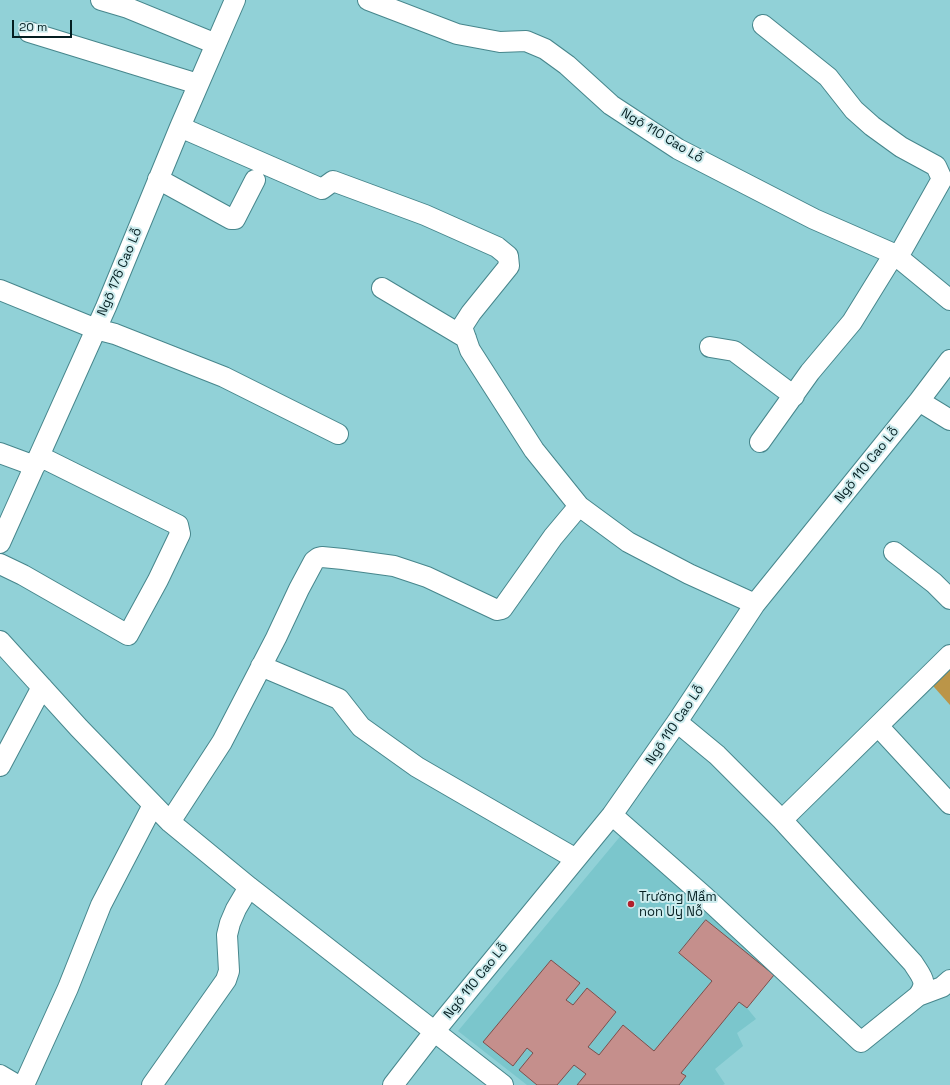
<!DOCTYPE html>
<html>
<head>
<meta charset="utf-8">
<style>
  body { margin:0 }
  #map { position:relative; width:950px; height:1085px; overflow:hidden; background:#91d1d7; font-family:"Space Grotesk",sans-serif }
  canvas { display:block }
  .scale { position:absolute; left:12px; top:20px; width:60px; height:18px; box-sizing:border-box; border:2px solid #041e21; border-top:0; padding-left:5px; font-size:12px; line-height:14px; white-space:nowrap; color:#041e21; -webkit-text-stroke:3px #cdecee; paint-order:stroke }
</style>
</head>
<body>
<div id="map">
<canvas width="950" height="1085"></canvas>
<div class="scale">20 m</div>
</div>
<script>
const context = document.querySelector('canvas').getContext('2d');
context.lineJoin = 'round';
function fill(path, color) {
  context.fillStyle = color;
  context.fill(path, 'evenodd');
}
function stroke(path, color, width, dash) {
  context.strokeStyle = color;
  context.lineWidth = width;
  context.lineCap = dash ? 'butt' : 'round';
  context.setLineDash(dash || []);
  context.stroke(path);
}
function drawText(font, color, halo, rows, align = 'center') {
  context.font = font + ' "Space Grotesk",sans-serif';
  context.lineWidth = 4;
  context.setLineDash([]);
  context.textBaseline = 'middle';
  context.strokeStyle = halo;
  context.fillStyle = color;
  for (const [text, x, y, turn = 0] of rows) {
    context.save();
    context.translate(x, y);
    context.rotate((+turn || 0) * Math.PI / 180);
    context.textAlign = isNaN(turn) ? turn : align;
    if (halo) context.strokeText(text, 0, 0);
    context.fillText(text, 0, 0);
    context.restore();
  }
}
fill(new Path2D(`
  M 623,833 L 774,975 L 747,1008 L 756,1019 L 737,1033 L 743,1046 L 715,1069 L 725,1084 L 723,1085 L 527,1085 L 458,1031 Z`), '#7bc6cc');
fill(new Path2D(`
  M 950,653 L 950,705 L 926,678 Z`), '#bb9548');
const building = new Path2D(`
  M 706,920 L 774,975 L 747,1008 L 739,1002 L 681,1073 L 686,1076 L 679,1085 L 577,1085 L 586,1074 L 574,1065 L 557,1085 L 537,1085 L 519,1070 L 533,1053 L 527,1048 L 513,1066 L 483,1042 L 551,960 L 580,983 L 566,1000 L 573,1005 L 587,988 L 616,1012 L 588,1047 L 599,1055 L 623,1025 L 654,1051 L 712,981 L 679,953 Z`);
fill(building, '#c58f8c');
stroke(building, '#7e4e4b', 1);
const minor = new Path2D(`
  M 101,0 L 128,8 L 216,44
  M 368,0 L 457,34 L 500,42 L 526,41 L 545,49 L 567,65 L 611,105 L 678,149 L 814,219 L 894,254 L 950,300
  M 763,25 L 828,77 L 854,110 L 872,126 L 901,147 L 936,166 L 942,179 L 898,257
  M 29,32 L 198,84
  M 180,127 L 322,189 L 333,181 L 425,215 L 497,247 L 508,256 L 509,266 L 471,313 L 462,327 L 470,350 L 534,450 L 579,506 L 628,542 L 689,574 L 755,604
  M 158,179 L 231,219 L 235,219 L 255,180
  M 382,288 L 466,338
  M 0,290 L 96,329 L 115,334 L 224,377 L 338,434
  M 710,347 L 734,351 L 794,396
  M 919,401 L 950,420
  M 760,442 L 810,372 L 852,322 L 894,254
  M 0,453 L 35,466
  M 0,543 L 106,307 L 180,127 L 235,0
  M 894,552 L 934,583 L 950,599
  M 0,564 L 23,575 L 128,635 L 158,580 L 180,534 L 178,525 L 39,456
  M 0,641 L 79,728 L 170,822 L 249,887 L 503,1085
  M 261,666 L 339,699 L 361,727 L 417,767 L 576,859
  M 677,722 L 717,755 L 782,820 L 950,655
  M 878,726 L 950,804
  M 0,766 L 42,687
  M 612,815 L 705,897 L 861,1042 L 918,996 C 929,982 921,976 913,963 L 782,820
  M 170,822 L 222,742 L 276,638 L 299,589 L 314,561 L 318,558 L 322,557 L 343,559 L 394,566 L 427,577 L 497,610 L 502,609 L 553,537 L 579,506
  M 918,996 L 942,987 L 950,980
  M 0,1075 L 17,1085
  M 24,1085 L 68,988 L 101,905 L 153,805
  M 152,1085 L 226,980 L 229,971 L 227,935 L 230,923 L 236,909 L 249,887
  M 393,1085 L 434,1032 L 612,815 L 677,722 L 755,604 L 919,401 L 950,360`);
stroke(minor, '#47868c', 22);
stroke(minor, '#fff', 20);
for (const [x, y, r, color] of [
  [631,904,4,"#b2202c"]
]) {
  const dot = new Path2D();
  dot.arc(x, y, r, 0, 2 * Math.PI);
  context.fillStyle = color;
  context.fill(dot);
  stroke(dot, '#cdecee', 1.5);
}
drawText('13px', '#041e21', '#cdecee', [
  ["Ngõ 110 Cao Lỗ",662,136,31],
  ["Ngõ 176 Cao Lỗ",120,272,-67],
  ["Ngõ 110 Cao Lỗ",867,465,-51],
  ["Ngõ 110 Cao Lỗ",675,725,-56],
  ["Ngõ 110 Cao Lỗ",476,981,-51]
]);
drawText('13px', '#041e21', '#cdecee', [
  ["Trường Mầm",639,897],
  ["non Uy Nỗ",639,912]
], 'left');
</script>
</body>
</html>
